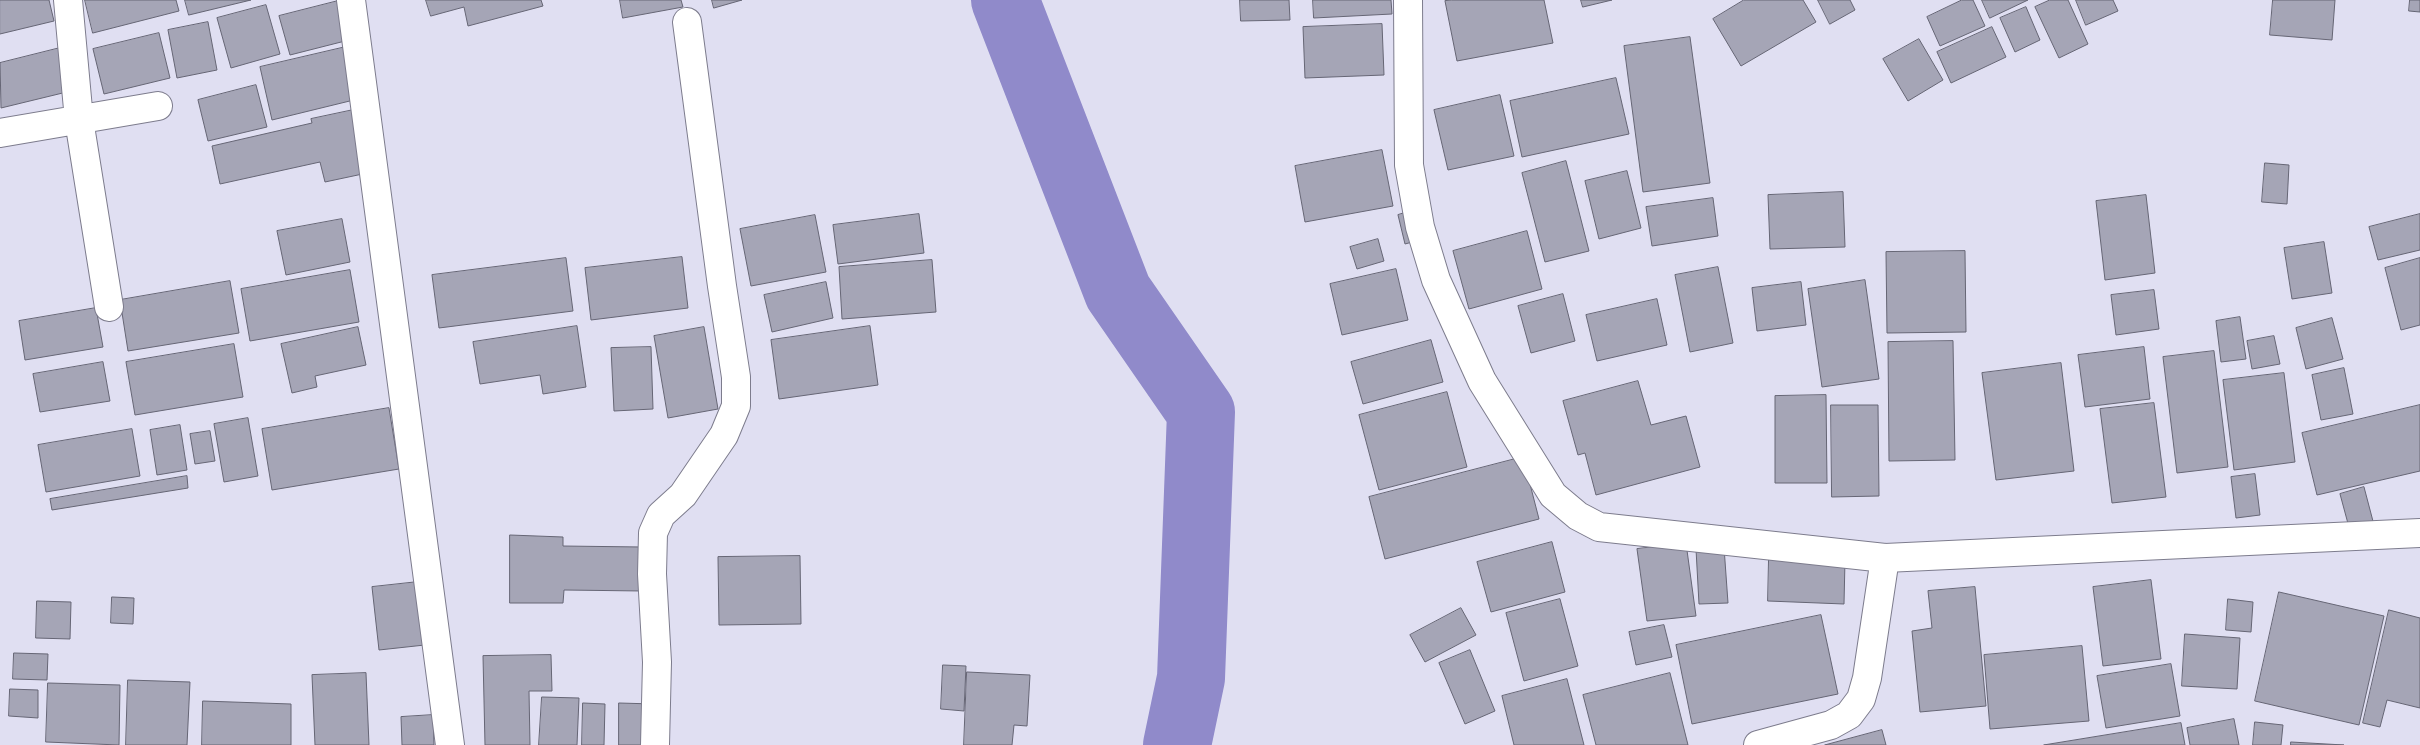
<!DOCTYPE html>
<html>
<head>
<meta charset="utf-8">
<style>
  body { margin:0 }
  canvas { display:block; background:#e0dff2 }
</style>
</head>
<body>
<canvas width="2420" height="745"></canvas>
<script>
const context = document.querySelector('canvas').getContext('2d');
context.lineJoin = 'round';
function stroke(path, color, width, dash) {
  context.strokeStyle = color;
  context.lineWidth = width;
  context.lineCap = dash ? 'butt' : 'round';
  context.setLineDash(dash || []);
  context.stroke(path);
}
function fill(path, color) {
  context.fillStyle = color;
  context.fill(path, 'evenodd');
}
stroke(new Path2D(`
  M 1005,0 L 1118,292 L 1201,412 L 1191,678 L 1177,745`), '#908aca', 68);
const building = new Path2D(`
  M 0,0 L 49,0 L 54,21 L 0,34 Z
  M 85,0 L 176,0 L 179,11 L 93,33 Z
  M 185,0 L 251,0 L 189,15 Z
  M 426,0 L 541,0 L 543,6 L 468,26 L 464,7 L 431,16 Z
  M 620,0 L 681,0 L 683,7 L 623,18 Z
  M 712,0 L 742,0 L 714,8 Z
  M 1240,0 L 1289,0 L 1290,20 L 1241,21 Z
  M 1313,0 L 1391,0 L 1392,14 L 1314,18 Z
  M 1452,0 L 1544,0 L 1553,43 L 1457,61 L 1445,1 Z
  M 1581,0 L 1612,0 L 1583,7 Z
  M 1744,0 L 1803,0 L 1816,22 L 1741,66 L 1713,19 Z
  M 1818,0 L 1850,0 L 1855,10 L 1830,24 Z
  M 1962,0 L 1973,0 L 1985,26 L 1940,46 L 1927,17 Z
  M 1982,0 L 2028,0 L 1990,18 Z
  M 2050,0 L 2068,0 L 2088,44 L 2059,58 L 2035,7 Z
  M 2076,0 L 2113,0 L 2118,11 L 2086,25 Z
  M 2273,0 L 2335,0 L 2332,40 L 2270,35 Z
  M 2410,0 L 2420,0 L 2420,12 L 2409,11 Z
  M 338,1 L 349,40 L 290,55 L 279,16 Z
  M 266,5 L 280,54 L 231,68 L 217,18 Z
  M 2026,7 L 2040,40 L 2015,52 L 2000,18 Z
  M 208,22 L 217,70 L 177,78 L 168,30 Z
  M 1382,24 L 1384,75 L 1305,78 L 1303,27 Z
  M 1992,27 L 2006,57 L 1951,83 L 1937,52 Z
  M 159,33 L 170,78 L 104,94 L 93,49 Z
  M 1690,37 L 1710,183 L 1643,192 L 1624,46 Z
  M 1919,39 L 1943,80 L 1908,101 L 1883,59 Z
  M 350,46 L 362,98 L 272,120 L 260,67 Z
  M 64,47 L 75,90 L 1,108 L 0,63 Z
  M 1616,78 L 1629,134 L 1522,157 L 1510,101 Z
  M 256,85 L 267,127 L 208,141 L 198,100 Z
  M 1500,95 L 1514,156 L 1448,170 L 1434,110 Z
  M 358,109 L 372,172 L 325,182 L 320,162 L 220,184 L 212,146 L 312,123 L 311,119 Z
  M 1382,150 L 1393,206 L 1305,222 L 1295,166 Z
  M 1566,161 L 1589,251 L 1545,262 L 1522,173 Z
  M 2265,163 L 2289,165 L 2287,204 L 2262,202 Z
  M 1627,171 L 1641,228 L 1599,239 L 1585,181 Z
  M 1843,192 L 1845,247 L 1770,249 L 1768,195 Z
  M 2146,195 L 2155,273 L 2105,280 L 2096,201 Z
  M 1713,198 L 1718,236 L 1652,246 L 1646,207 Z
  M 1408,212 L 1416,241 L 1405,244 L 1398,215 Z
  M 919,214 L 924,253 L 838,264 L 833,225 Z
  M 2420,214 L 2420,250 L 2378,260 L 2369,227 Z
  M 815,215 L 826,272 L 751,286 L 740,229 Z
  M 342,219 L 350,262 L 286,275 L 277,231 Z
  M 1527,231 L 1542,289 L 1469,309 L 1453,251 Z
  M 1378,239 L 1384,261 L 1357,269 L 1350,247 Z
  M 2324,242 L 2332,293 L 2292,299 L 2284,248 Z
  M 1965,251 L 1966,332 L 1887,333 L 1886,252 Z
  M 682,257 L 688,308 L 591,320 L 585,268 Z
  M 566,258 L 573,311 L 439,328 L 432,275 Z
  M 2420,258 L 2420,325 L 2401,330 L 2385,268 Z
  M 932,260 L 936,312 L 842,319 L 839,267 Z
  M 1718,267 L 1733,343 L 1690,352 L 1675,275 Z
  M 1396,269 L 1408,320 L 1342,335 L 1330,284 Z
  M 350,270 L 359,322 L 250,341 L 241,289 Z
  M 1865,280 L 1879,379 L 1822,387 L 1808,289 Z
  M 230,281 L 239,333 L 128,351 L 120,300 Z
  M 826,282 L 833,318 L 772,332 L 764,295 Z
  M 1801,282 L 1806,325 L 1757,331 L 1752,288 Z
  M 2154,290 L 2159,329 L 2116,335 L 2111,295 Z
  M 1563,294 L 1575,341 L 1531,353 L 1518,306 Z
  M 1657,299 L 1667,345 L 1597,361 L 1586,315 Z
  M 96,308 L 103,347 L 25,360 L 19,321 Z
  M 2240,317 L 2246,359 L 2221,362 L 2216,321 Z
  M 2332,318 L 2343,359 L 2306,369 L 2296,328 Z
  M 577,326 L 586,387 L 543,394 L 540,375 L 480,384 L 473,342 Z
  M 870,326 L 878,385 L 779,399 L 771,340 Z
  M 358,327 L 366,365 L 315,376 L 317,387 L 292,393 L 281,344 Z
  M 704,327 L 718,409 L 668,418 L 654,336 Z
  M 2274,336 L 2280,364 L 2252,369 L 2247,341 Z
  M 1431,340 L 1443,382 L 1363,404 L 1351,362 Z
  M 1953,341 L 1955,460 L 1889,461 L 1888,342 Z
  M 234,344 L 243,397 L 135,415 L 126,362 Z
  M 651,347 L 653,409 L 614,411 L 611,348 Z
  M 2144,347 L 2150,399 L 2085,407 L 2078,355 Z
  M 2214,351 L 2228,467 L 2177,473 L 2163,357 Z
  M 103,362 L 110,401 L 40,412 L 33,374 Z
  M 2061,363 L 2074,471 L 1996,480 L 1982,373 Z
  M 2344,368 L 2353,414 L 2321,420 L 2312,375 Z
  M 2284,373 L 2295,462 L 2234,470 L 2223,380 Z
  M 1638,381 L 1651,425 L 1686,416 L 1700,467 L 1596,495 L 1585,453 L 1578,455 L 1563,401 Z
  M 1447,392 L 1467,467 L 1379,490 L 1359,415 Z
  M 1826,395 L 1827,483 L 1775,483 L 1775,396 Z
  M 2154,403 L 2166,497 L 2112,503 L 2100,409 Z
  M 1831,405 L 1878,405 L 1879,496 L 1832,497 Z
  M 2420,405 L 2420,471 L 2317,495 L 2302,433 Z
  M 389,408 L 399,469 L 272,490 L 262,429 Z
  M 248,418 L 258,476 L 224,482 L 214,424 Z
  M 180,425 L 187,470 L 157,475 L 150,430 Z
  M 132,429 L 140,476 L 46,492 L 38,445 Z
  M 210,431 L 215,461 L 195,464 L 190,434 Z
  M 1523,457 L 1539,519 L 1385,559 L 1369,497 Z
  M 2255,474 L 2260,515 L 2236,518 L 2231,477 Z
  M 187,476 L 188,488 L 52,510 L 50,499 Z
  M 2364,487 L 2374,525 L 2350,531 L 2340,494 Z
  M 510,535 L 563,537 L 563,546 L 642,547 L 642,591 L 564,590 L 563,603 L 510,603 Z
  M 1552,542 L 1565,592 L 1491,612 L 1477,562 Z
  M 1686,543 L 1696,616 L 1647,621 L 1637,549 Z
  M 1724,547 L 1728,603 L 1699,604 L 1696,549 Z
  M 800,556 L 801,624 L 719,625 L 718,557 Z
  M 1769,557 L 1845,560 L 1844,604 L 1768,601 Z
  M 2151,580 L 2161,659 L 2103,666 L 2093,587 Z
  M 427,581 L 434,644 L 379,650 L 372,587 Z
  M 1975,587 L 1986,706 L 1920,712 L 1912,631 L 1932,628 L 1928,591 Z
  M 2279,592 L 2384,616 L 2359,725 L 2255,701 Z
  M 112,597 L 134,598 L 133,624 L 111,623 Z
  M 1560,599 L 1578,666 L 1524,681 L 1506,613 Z
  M 2228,599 L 2253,602 L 2251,632 L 2226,630 Z
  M 37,601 L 71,602 L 70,639 L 36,638 Z
  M 1461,608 L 1476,635 L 1425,662 L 1410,635 Z
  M 2389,610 L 2420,618 L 2420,708 L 2387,700 L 2380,727 L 2363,723 Z
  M 1821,615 L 1838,694 L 1692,724 L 1676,645 Z
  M 1664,625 L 1672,657 L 1636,665 L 1629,632 Z
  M 2185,634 L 2240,638 L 2237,689 L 2182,686 Z
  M 2082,646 L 2089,721 L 1990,729 L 1984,655 Z
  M 1470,650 L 1495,711 L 1465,724 L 1439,663 Z
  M 14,653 L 48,654 L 47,680 L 13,679 Z
  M 551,655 L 552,691 L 529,691 L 530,745 L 485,745 L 483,656 Z
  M 2171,664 L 2180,716 L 2106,728 L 2097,676 Z
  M 943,665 L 966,666 L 964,711 L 941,709 Z
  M 967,672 L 1030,675 L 1027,726 L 1014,725 L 1012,745 L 964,745 Z
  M 366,673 L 369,745 L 315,745 L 312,675 Z
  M 1670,673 L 1688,745 L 1596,745 L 1583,695 Z
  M 1567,679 L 1584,745 L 1514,745 L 1502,696 Z
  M 128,680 L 190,682 L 187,745 L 126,745 Z
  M 48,683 L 120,685 L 119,745 L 46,742 Z
  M 10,689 L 38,690 L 38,718 L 9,716 Z
  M 542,697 L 579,698 L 577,745 L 539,745 Z
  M 203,701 L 291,704 L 291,745 L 202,745 Z
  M 583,703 L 605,704 L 604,745 L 582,745 Z
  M 619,703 L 654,704 L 654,745 L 619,745 Z
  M 433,715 L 434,745 L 402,745 L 401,717 Z
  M 2234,719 L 2239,745 L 2190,745 L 2187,728 Z
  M 2255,722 L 2283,725 L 2281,745 L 2253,745 Z
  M 2181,723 L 2185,745 L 2044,745 Z
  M 1882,730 L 1886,745 L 1825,745 Z
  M 2291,742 L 2344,745 L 2291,745 Z`);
fill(building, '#a5a5b6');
stroke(building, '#666675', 1);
const minor = new Path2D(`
  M 68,0 L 79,120 L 109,307
  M 351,0 L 450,745
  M 1408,0 L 1409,165 L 1420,227 L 1436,280 L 1482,381 L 1553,495 L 1578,516 L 1599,527 L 1885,558 L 2420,533
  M 0,133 L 158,106
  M 655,745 L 657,662 L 652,574 L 653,533 L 661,515 L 683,495 L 724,435 L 736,406 L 736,377 L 722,286 L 687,22
  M 1758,745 L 1831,725 L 1849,715 L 1861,699 L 1867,678 L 1885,558`);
stroke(minor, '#7d7c8d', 30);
stroke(minor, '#fff', 28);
</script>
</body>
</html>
